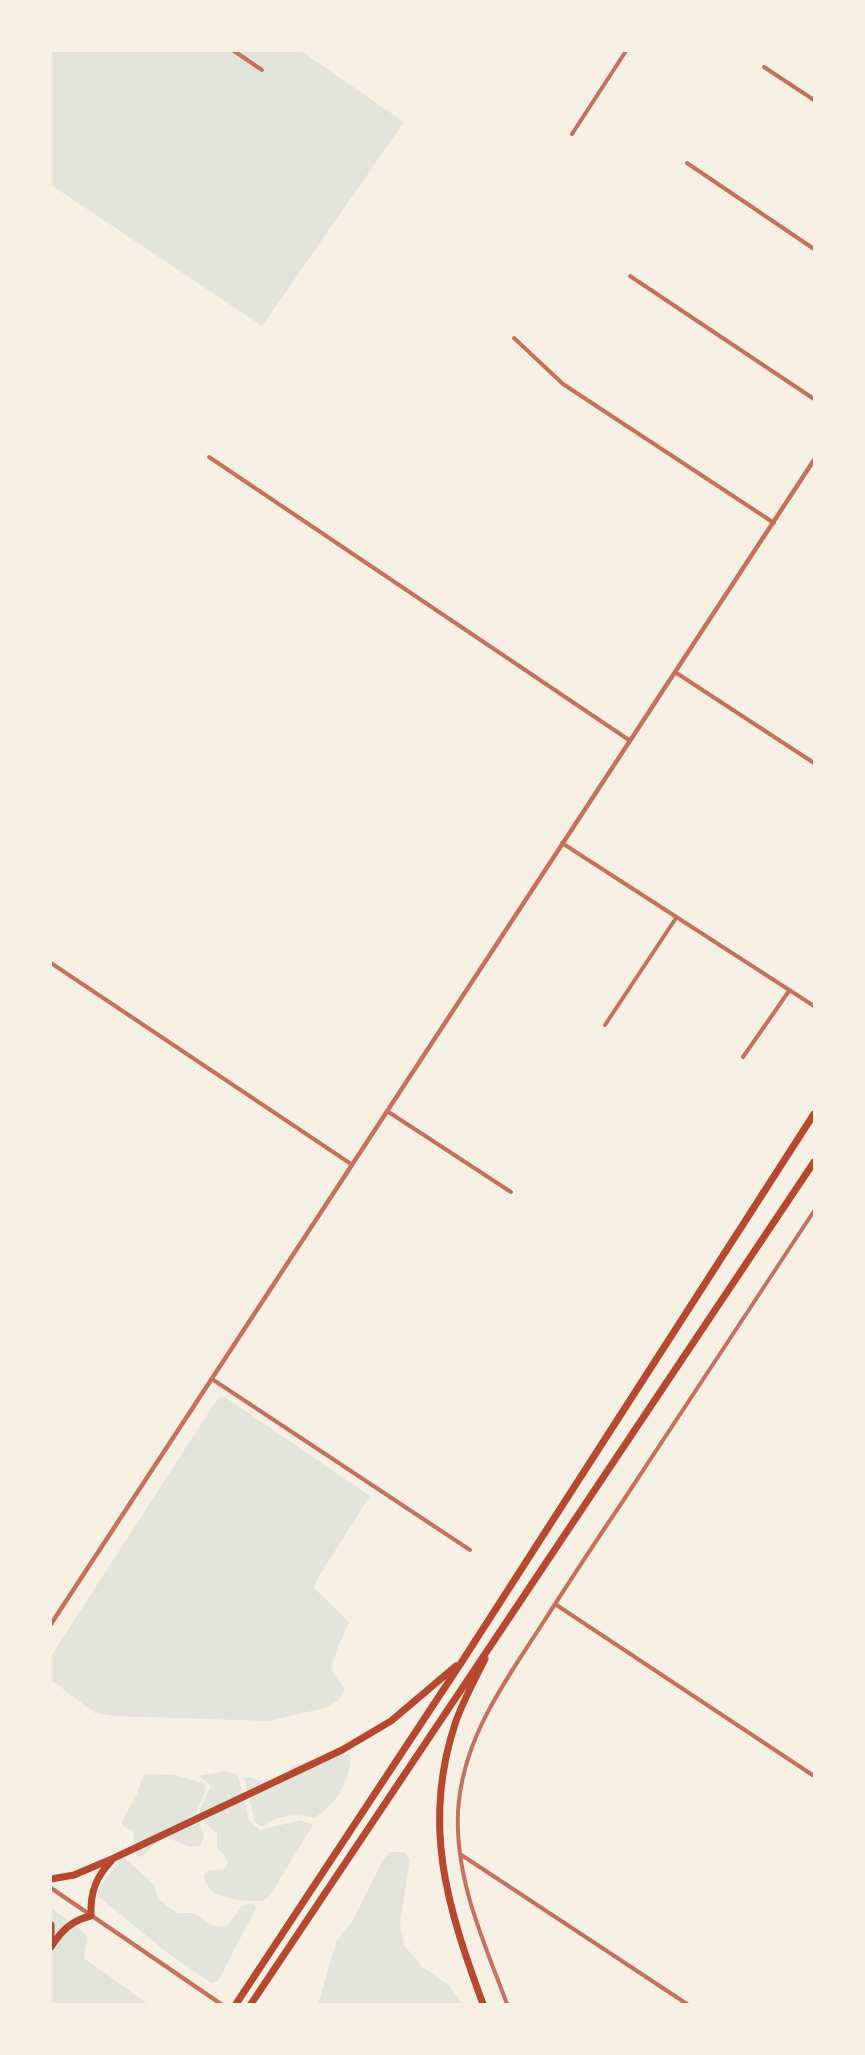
<!DOCTYPE html>
<html>
<head>
<meta charset="utf-8">
<style>
  body { margin:0 }
  #map { position:relative; width:865px; height:2055px; overflow:hidden; background:#f6efe4; font-family:Inter,sans-serif }
  canvas { display:block }
  .frame { position:absolute; inset:0; border:52px solid #f6efe4; pointer-events:none }
</style>
</head>
<body>
<div id="map">
<canvas width="865" height="2055"></canvas>
<div class="frame"></div>
</div>
<script>
const context = document.querySelector('canvas').getContext('2d');
context.lineJoin = 'round';
function fill(path, color) {
  context.fillStyle = color;
  context.fill(path, 'evenodd');
}
function stroke(path, color, width, dash) {
  context.strokeStyle = color;
  context.lineWidth = width;
  context.lineCap = dash ? 'butt' : 'round';
  context.setLineDash(dash || []);
  context.stroke(path);
}
fill(new Path2D(`
  M 51,51 L 301,51 L 404,122 L 262,326 L 51,185 Z
  M 225,1397 L 370,1496 L 317,1579 L 314,1588 L 349,1622 L 337,1649 L 331,1670 L 345,1690 L 339,1700 L 325,1708 L 268,1721 L 114,1716 L 95,1713 L 51,1680 L 51,1656 L 218,1398 Z
  M 339,1752 L 350,1755 C 352,1779 336,1805 314,1818 C 295,1812 278,1816 262,1827 L 255,1822 L 244,1777 L 250,1777 L 276,1787 L 293,1766 Z
  M 227,1771 L 238,1775 L 249,1821 L 260,1830 L 301,1820 L 313,1825 L 270,1895 L 263,1901 C 244,1901 205,1901 204,1875 L 208,1871 L 224,1869 L 228,1864 L 225,1855 L 217,1849 L 217,1834 L 200,1817 L 200,1809 L 211,1786 L 199,1776 Z
  M 147,1774 L 176,1775 L 205,1784 L 206,1788 L 196,1814 L 204,1835 L 200,1846 L 190,1847 L 163,1836 L 141,1857 L 137,1856 L 133,1832 L 123,1826 L 122,1821 L 137,1794 L 143,1775 Z
  M 389,1852 L 404,1852 L 410,1859 L 400,1923 L 404,1945 L 422,1967 L 449,1985 L 462,2004 L 318,2004 L 337,1940 L 353,1920 L 381,1863 Z
  M 121,1858 L 126,1859 L 154,1885 L 158,1899 L 177,1913 L 193,1913 L 211,1925 L 226,1927 L 242,1906 L 252,1903 L 256,1908 L 218,1981 L 211,1983 L 170,1955 L 99,1897 L 97,1891 Z
  M 51,1908 L 86,1934 L 87,1940 L 84,1958 L 148,2004 L 51,2004 Z`), '#e2e4dc');
stroke(new Path2D(`
  M 234,51 L 262,70
  M 764,67 L 814,100
  M 572,134 L 626,51
  M 687,163 L 814,249
  M 630,276 L 814,399
  M 514,338 L 563,384 L 774,523
  M 209,457 L 629,740
  M 675,672 L 814,763
  M 562,843 L 814,1006
  M 51,963 L 351,1164
  M 605,1025 L 676,918
  M 743,1057 L 789,991
  M 387,1111 L 511,1192
  M 212,1379 L 470,1550
  M 555,1604 L 814,1776
  M 460,1854 L 687,2004
  M 507,2004 C 484,1942 455,1880 458,1812 C 462,1742 500,1689 537,1632 C 564,1590 591,1548 619,1507 C 684,1408 749,1310 814,1211`), '#c5725c', 4);
stroke(new Path2D(`
  M 51,1624 L 814,460
  M 51,1888 L 221,2004`), '#c5725c', 4.5);
stroke(new Path2D(`
  M 51,1879 L 74,1875 L 114,1858 L 342,1750 L 391,1721 L 456,1666
  M 51,1925 L 51,1946
  M 51,1947 C 61,1931 72,1920 91,1916 C 90,1892 96,1877 112,1860
  M 236,2004 L 461,1663 L 814,1114
  M 251,2004 L 814,1162
  M 483,2004 C 447,1906 421,1824 456,1721 C 464,1699 475,1679 485,1659`), '#b5482f', 7);
</script>
</body>
</html>
